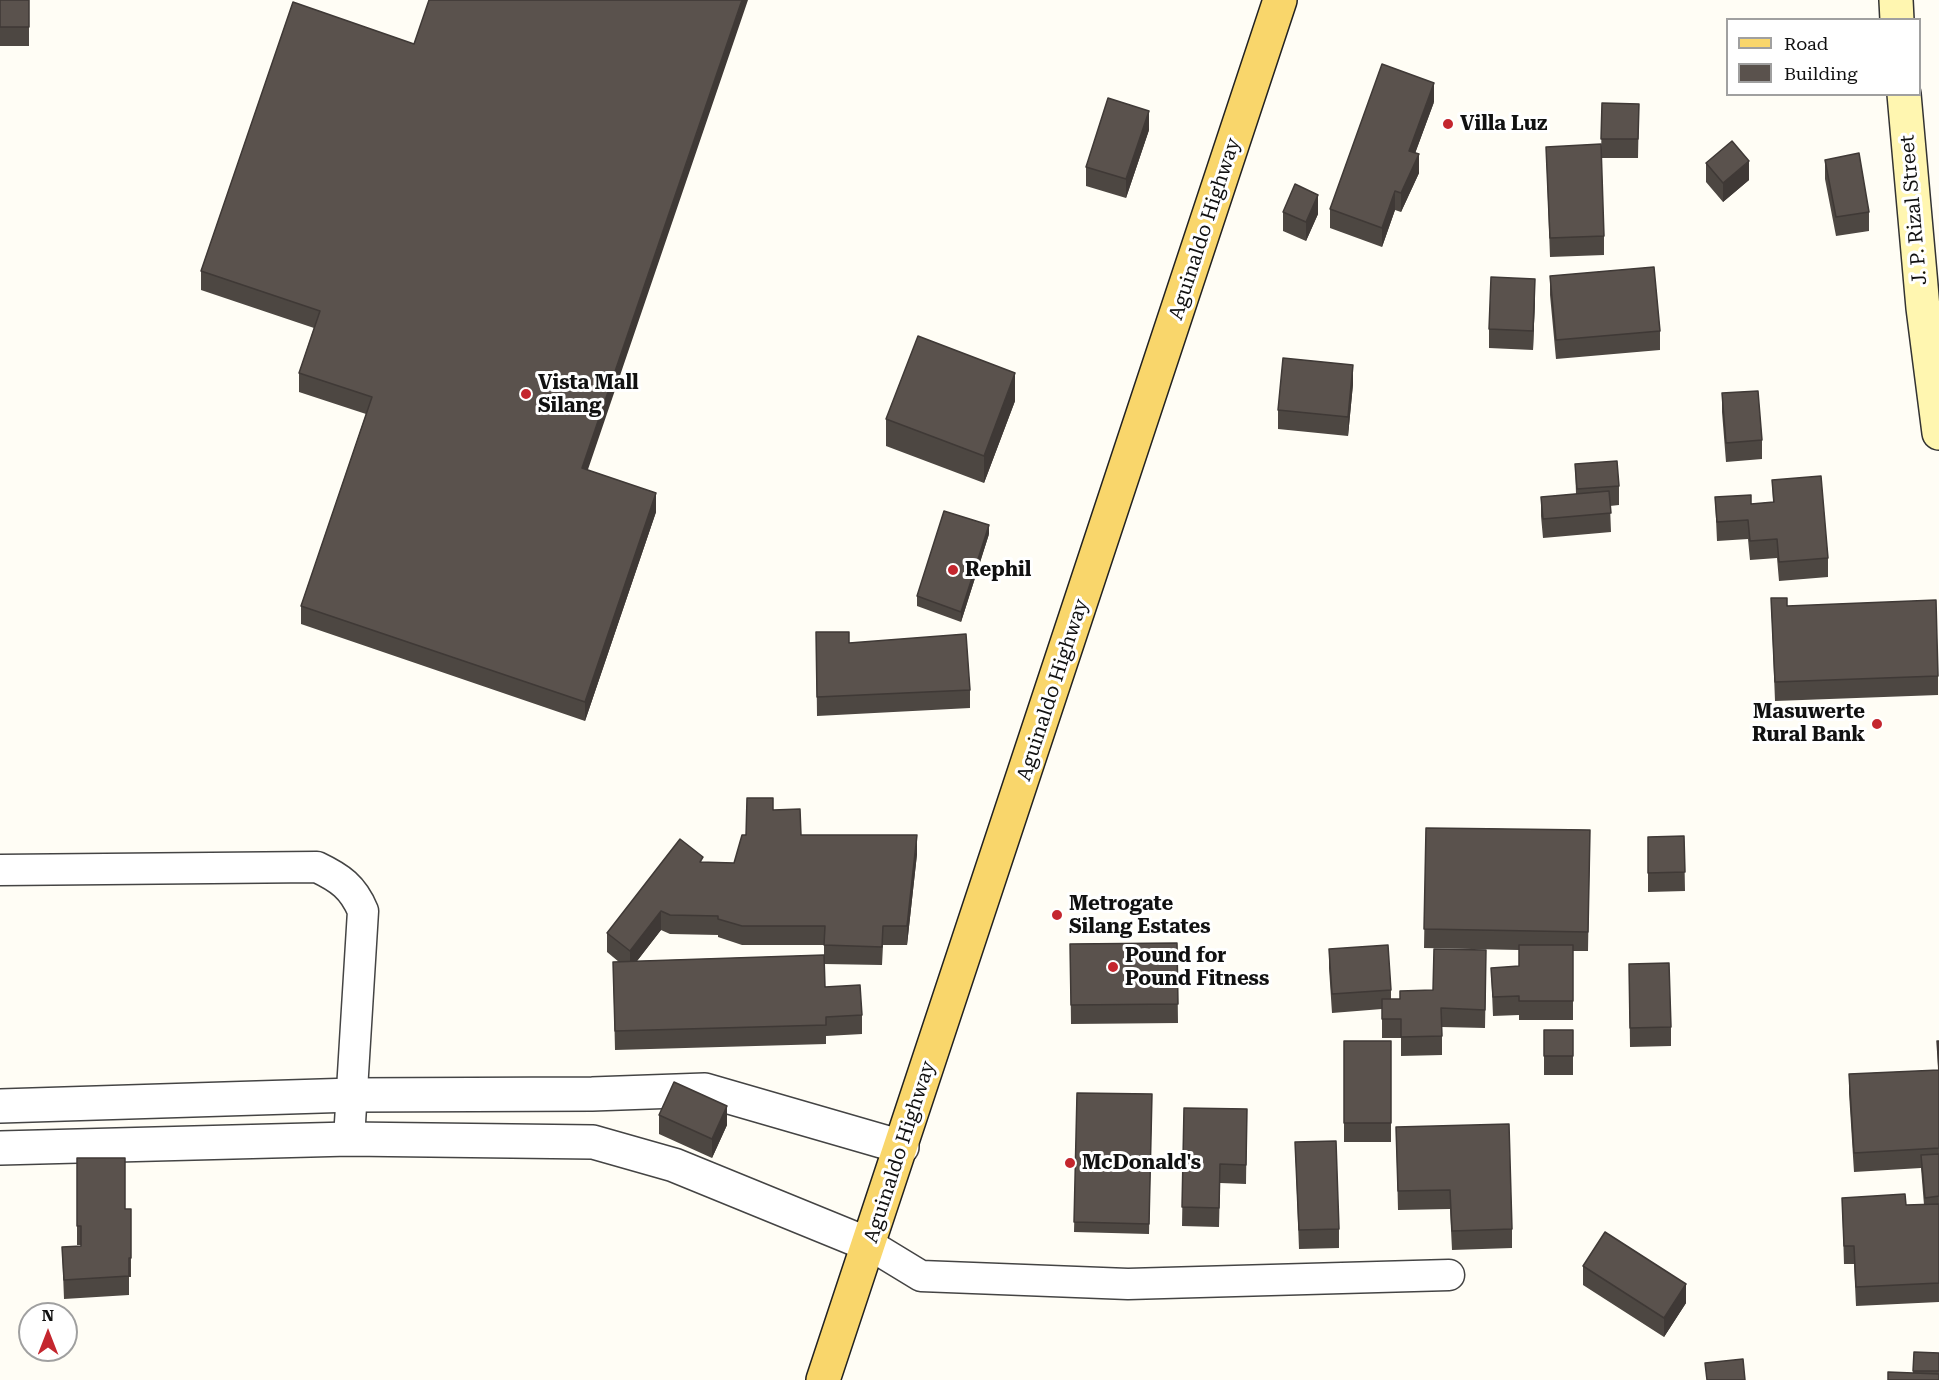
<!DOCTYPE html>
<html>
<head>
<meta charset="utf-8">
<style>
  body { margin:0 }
  #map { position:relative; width:1939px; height:1380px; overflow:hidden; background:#fffdf5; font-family:"Roboto Serif",serif }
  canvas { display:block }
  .legend { position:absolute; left:1726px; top:18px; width:195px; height:78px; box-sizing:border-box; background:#fff; border:2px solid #a0a0a0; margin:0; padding:8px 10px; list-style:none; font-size:18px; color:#111 }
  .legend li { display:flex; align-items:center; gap:12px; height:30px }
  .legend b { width:30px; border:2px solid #a0a0a0 }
  .north { position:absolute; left:18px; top:1302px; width:60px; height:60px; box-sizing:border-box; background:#fff; border:2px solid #a0a0a0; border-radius:50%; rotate:0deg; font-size:16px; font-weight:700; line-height:24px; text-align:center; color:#111 }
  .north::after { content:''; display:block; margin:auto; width:21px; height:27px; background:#c4262e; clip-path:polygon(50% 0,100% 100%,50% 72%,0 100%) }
</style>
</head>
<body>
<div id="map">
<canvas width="1939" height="1380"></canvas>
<ul class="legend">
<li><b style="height:8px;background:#f9d66b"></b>Road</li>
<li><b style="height:16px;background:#5a524d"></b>Building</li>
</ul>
<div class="north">N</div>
</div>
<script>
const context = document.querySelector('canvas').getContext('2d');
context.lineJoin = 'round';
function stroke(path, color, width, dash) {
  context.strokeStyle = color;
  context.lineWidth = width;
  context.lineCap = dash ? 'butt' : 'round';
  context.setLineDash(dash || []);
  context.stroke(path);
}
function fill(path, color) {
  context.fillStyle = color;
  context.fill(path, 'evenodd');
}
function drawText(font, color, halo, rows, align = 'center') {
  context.font = font + ' "Roboto Serif",serif';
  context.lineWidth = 6;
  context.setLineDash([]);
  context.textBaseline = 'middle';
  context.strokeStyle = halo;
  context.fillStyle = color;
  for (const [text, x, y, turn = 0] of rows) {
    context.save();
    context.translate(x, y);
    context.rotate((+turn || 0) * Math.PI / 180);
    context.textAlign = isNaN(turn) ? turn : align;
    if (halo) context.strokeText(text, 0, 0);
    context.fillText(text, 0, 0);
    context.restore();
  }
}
const minor = new Path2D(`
  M 0,870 L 317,867 C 340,878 353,887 363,911 L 349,1139
  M 870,1245 L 921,1276 L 1128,1284 L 1449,1275`);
const tertiary = new Path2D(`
  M 0,1106 L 353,1095 L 592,1094 L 705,1090 L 902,1147
  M 0,1148 L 349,1139 L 593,1142 L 674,1165 L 870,1245`);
const secondary = new Path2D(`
  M 1896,0 L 1897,20
  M 1904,94 L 1923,308 L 1939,433`);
const primary = new Path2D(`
  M 823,1380 L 1280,0`);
stroke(minor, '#444', 33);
stroke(tertiary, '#444', 36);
stroke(secondary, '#333', 36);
stroke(primary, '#222', 36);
stroke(minor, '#fff', 30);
stroke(tertiary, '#fff', 33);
stroke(secondary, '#fff6b0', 33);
stroke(primary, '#f9d66b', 33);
fill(new Path2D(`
  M 0,0 L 29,27 L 29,46 L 0,46 Z
  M 293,2 L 588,470 L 656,512 L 585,721 L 301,624 L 301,606 L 366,414 L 299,392 L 299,373 L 314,328 L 201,290 L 201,271 Z
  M 1434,102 L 1415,153 L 1419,173 L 1401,212 L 1395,210 L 1382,247 L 1330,228 L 1330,209 Z
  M 1602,103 L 1639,104 L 1638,158 L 1601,158 Z
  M 1149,130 L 1126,198 L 1086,186 L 1086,167 Z
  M 1546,147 L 1604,236 L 1604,255 L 1550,257 Z
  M 1825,160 L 1869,212 L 1869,231 L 1836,236 L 1825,179 Z
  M 1706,163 L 1749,180 L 1723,202 L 1706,182 Z
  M 1283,212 L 1318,214 L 1306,241 L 1283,231 Z
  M 1550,276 L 1660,331 L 1660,350 L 1556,359 L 1550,295 Z
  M 1535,297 L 1533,350 L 1489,348 L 1489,329 Z
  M 1353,384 L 1348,436 L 1278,429 L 1278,410 Z
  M 1722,393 L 1762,440 L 1762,459 L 1726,462 L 1722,412 Z
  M 1015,401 L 984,483 L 886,446 L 886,419 Z
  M 1575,464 L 1619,486 L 1619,505 L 1610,506 L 1611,532 L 1543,538 L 1541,516 L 1541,497 L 1576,494 Z
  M 1772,480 L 1828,558 L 1828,577 L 1779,581 L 1777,558 L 1750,560 L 1748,539 L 1717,541 L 1715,497 L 1751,504 L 1773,502 Z
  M 989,534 L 961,622 L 917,606 L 917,596 Z
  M 1771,598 L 1938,676 L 1938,695 L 1775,701 Z
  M 816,632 L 970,690 L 970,708 L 817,716 Z
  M 773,810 L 801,835 L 917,854 L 907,945 L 883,945 L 882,965 L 824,964 L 825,987 L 862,1015 L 862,1034 L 826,1036 L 826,1044 L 615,1050 L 613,962 L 619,962 L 607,952 L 607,933 L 703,862 L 734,863 L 746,835 ZM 661,930 L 670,934 L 718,935 L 718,937 L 742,945 L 824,945 L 824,955 L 637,961 Z
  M 1426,828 L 1590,830 L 1588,951 L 1573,951 L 1573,1020 L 1519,1020 L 1519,1015 L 1493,1016 L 1491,968 L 1519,966 L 1519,950 L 1424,948 Z
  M 1684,836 L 1685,891 L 1648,892 L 1648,837 Z
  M 1177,943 L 1178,1023 L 1071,1024 L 1070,944 Z
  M 1329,949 L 1391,990 L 1391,999 L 1400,999 L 1433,990 L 1486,969 L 1485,1028 L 1442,1027 L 1442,1055 L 1401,1056 L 1401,1038 L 1382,1038 L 1382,1009 L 1332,1013 L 1329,968 Z
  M 1629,964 L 1671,1027 L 1671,1046 L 1630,1047 Z
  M 1544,1030 L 1573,1030 L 1573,1075 L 1544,1075 Z
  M 1344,1041 L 1391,1041 L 1391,1142 L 1344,1142 Z
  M 1937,1041 L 1939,1041 L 1939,1302 L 1856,1306 L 1854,1264 L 1844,1264 L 1842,1198 L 1906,1205 L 1924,1205 L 1921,1168 L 1854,1172 L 1849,1093 L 1849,1074 L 1938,1070 Z
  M 1077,1093 L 1152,1094 L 1149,1234 L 1074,1232 Z
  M 1184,1108 L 1247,1109 L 1246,1184 L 1220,1183 L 1219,1227 L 1182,1226 Z
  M 659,1115 L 727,1125 L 712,1158 L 659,1134 Z
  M 1396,1127 L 1512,1229 L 1512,1248 L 1452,1250 L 1450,1209 L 1398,1210 Z
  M 1295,1142 L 1339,1229 L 1339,1248 L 1299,1249 Z
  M 77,1158 L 125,1209 L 131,1209 L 131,1277 L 129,1277 L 129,1295 L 64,1299 L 62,1247 L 81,1246 L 81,1245 L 77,1245 Z
  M 1583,1266 L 1686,1303 L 1664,1337 L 1583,1285 Z
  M 1914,1352 L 1939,1353 L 1939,1380 L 1913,1373 Z`), '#4d4742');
fill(new Path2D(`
  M 742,0 L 748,0 L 582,487 L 582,468 Z
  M 1434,83 L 1434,102 L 1409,170 L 1409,151 Z
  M 1149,111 L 1149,130 L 1126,198 L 1126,179 Z
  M 1419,154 L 1419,173 L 1401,212 L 1401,193 Z
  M 1749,161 L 1749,180 L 1723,202 L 1723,183 Z
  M 1395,191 L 1395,210 L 1382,247 L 1382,228 Z
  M 1318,195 L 1318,214 L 1306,241 L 1306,222 Z
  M 1535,279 L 1535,297 L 1533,350 L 1533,331 Z
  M 1353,365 L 1353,384 L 1348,436 L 1348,417 Z
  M 1015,373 L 1015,401 L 984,483 L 984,456 Z
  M 656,493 L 656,512 L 585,721 L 585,702 Z
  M 989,525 L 989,534 L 961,622 L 961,612 Z
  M 917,835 L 917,854 L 907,945 L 907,926 Z
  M 661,911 L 661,930 L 630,970 L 630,951 Z
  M 727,1106 L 727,1125 L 712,1158 L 712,1139 Z
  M 1686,1284 L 1686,1303 L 1664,1337 L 1664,1318 Z`), '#3f3936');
const building = new Path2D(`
  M 0,0 L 29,0 L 29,27 L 0,27 Z
  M 429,0 L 742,0 L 582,468 L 656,493 L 585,702 L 301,606 L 372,397 L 299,373 L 320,311 L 201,271 L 293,2 L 414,44 Z
  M 1382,64 L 1434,83 L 1409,151 L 1419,154 L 1401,193 L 1395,191 L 1382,228 L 1330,209 Z
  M 1108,98 L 1149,111 L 1126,179 L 1086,167 Z
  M 1602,103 L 1639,104 L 1638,139 L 1601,139 Z
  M 1732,141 L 1749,161 L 1723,183 L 1706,163 Z
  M 1601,144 L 1604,236 L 1550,238 L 1546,147 Z
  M 1859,153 L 1869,212 L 1836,217 L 1825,160 Z
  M 1295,184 L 1318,195 L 1306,222 L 1283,212 Z
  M 1654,267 L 1660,331 L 1556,340 L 1550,276 Z
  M 1491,277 L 1535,279 L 1533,331 L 1489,329 Z
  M 918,336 L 1015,373 L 984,456 L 886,419 Z
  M 1283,358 L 1353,365 L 1348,417 L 1278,410 Z
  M 1758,391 L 1762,440 L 1726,443 L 1722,393 Z
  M 1617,461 L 1619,486 L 1577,489 L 1575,464 Z
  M 1821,476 L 1828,558 L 1779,562 L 1777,539 L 1750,541 L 1748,520 L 1717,522 L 1715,497 L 1751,495 L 1751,504 L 1774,502 L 1772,480 Z
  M 1609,491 L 1611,513 L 1543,519 L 1541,497 Z
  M 944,511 L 989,525 L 961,612 L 917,596 Z
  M 1771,598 L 1787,598 L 1787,606 L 1936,600 L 1938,676 L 1775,682 Z
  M 816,632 L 849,632 L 849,643 L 966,634 L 970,690 L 817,697 Z
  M 747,798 L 773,798 L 773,810 L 800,809 L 801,835 L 917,835 L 907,926 L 883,926 L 882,947 L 824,945 L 825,926 L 742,926 L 718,919 L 718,916 L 670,915 L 661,911 L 630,951 L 607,933 L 680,839 L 703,857 L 700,862 L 734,863 L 742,835 L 746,835 Z
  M 1426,828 L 1590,830 L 1588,932 L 1424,929 Z
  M 1684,836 L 1685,872 L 1648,873 L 1648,837 Z
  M 1177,943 L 1178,1004 L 1071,1005 L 1070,944 Z
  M 1388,945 L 1391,990 L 1332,994 L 1329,949 Z
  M 1519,945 L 1573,945 L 1573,1001 L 1519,1001 L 1519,996 L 1493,997 L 1491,968 L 1519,966 Z
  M 1434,949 L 1486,950 L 1485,1010 L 1441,1008 L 1442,1036 L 1401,1037 L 1401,1019 L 1382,1019 L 1382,999 L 1400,999 L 1400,991 L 1433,990 Z
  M 824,955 L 825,987 L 860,985 L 862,1015 L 826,1017 L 826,1025 L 615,1031 L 613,962 Z
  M 1669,963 L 1671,1027 L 1630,1028 L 1629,964 Z
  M 1544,1030 L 1573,1030 L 1573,1056 L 1544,1056 Z
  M 1344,1041 L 1391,1041 L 1391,1123 L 1344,1123 Z
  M 1937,1041 L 1939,1041 L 1939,1148 L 1854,1153 L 1849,1074 L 1939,1070 Z
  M 674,1082 L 727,1106 L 712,1139 L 659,1115 Z
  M 1077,1093 L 1152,1094 L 1149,1224 L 1074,1222 Z
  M 1184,1108 L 1247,1109 L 1246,1165 L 1220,1164 L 1219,1208 L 1182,1207 Z
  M 1509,1124 L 1512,1229 L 1452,1231 L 1450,1190 L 1398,1191 L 1396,1127 Z
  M 1336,1141 L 1339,1229 L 1299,1230 L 1295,1142 Z
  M 1939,1154 L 1939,1196 L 1925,1198 L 1921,1155 Z
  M 77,1158 L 125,1158 L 125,1209 L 131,1209 L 131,1258 L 129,1258 L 129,1276 L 64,1280 L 62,1247 L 81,1246 L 81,1226 L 77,1226 Z
  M 1905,1194 L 1906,1205 L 1939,1204 L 1939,1283 L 1856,1287 L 1854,1246 L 1844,1246 L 1842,1198 Z
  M 1605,1232 L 1686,1284 L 1664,1318 L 1583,1266 Z
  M 1914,1352 L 1939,1353 L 1939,1371 L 1913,1371 Z
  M 1743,1359 L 1745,1380 L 1707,1380 L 1705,1363 Z
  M 1888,1372 L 1939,1374 L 1939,1380 L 1888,1380 Z`);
fill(building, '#5a524d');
stroke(building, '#3f3936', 1.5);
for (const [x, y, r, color] of [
  [1448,124,6,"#c4262e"],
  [526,394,6,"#c4262e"],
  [953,570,6,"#c4262e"],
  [1877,724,6,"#c4262e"],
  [1057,915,6,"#c4262e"],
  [1113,967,6,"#c4262e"],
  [1070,1163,6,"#c4262e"]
]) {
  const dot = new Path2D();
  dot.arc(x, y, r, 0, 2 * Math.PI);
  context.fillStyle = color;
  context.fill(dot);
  stroke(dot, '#fff', 2);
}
drawText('bold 20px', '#111', '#fff', [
  ["Villa Luz",1460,124],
  ["Vista Mall",538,383],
  ["Silang",538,406],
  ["Rephil",965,570],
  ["Masuwerte",1865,712,"right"],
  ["Rural Bank",1865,735,"right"],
  ["Metrogate",1069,904],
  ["Silang Estates",1069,927],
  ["Pound for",1125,956],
  ["Pound Fitness",1125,979],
  ["McDonald's",1082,1163]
], 'left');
drawText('20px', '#111', '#fff', [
  ["J. P. Rizal Street",1914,210,-95],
  ["Aguinaldo Highway",1205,229,-72],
  ["Aguinaldo Highway",1053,690,-72],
  ["Aguinaldo Highway",900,1152,-72]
]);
</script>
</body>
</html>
